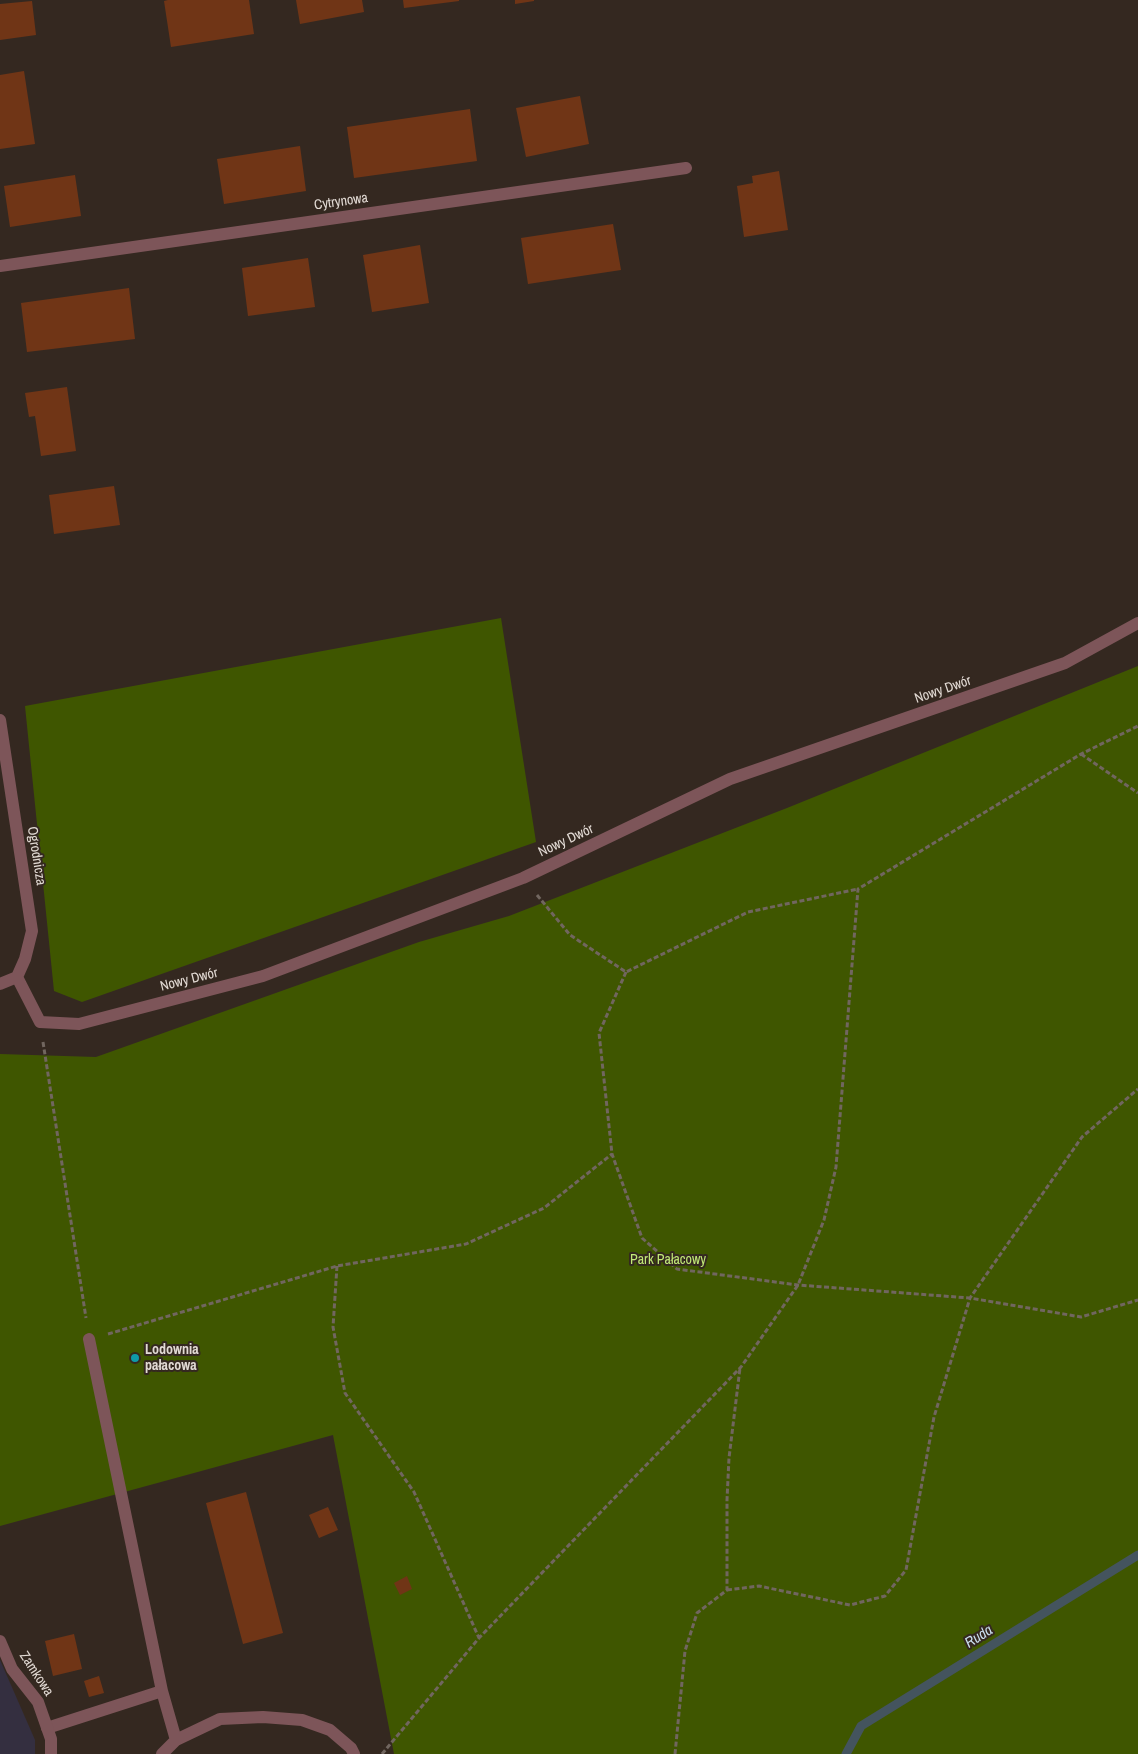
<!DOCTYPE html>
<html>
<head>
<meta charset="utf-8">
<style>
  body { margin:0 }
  canvas { display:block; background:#342820 }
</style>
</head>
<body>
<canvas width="1138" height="1754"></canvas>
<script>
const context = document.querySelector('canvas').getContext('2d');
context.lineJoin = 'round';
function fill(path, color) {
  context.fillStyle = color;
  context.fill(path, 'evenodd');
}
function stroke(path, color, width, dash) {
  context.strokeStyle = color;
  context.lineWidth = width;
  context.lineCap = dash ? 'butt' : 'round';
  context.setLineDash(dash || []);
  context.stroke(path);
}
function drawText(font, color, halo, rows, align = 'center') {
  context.font = font + ' "Archivo Narrow",sans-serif';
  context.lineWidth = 4;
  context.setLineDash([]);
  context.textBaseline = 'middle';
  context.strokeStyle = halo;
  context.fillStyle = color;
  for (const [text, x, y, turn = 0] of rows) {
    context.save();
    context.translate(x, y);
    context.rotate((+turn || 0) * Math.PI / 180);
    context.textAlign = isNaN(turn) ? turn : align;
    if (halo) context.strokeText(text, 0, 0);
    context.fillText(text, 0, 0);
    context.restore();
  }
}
fill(new Path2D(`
  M 0,1660 L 35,1740 L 35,1754 L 0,1754 Z`), '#342f40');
fill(new Path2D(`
  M 501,618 L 536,842 L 82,1002 L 54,991 L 25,706 Z
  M 1138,666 L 1138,1754 L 394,1754 L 333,1435 L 0,1526 L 0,1054 L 96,1057 L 419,942 L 509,916 L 787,808 Z`), '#3f5600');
stroke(new Path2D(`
  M 846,1754 L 861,1726 L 1138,1555`), '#44545e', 9);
fill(new Path2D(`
  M 168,0 L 249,0 L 254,34 L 171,47 L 164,1 Z
  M 296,0 L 362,0 L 364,12 L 300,24 Z
  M 403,0 L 459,0 L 459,1 L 404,8 Z
  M 515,0 L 534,0 L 534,1 L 515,4 Z
  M 32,1 L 36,35 L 0,40 L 0,4 Z
  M 24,71 L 35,144 L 0,149 L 0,75 Z
  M 580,96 L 589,144 L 526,157 L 516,108 Z
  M 470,109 L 477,161 L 354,178 L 347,127 Z
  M 300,146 L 306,191 L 224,204 L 217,159 Z
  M 779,171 L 788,230 L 744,237 L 737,186 L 753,183 L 752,176 Z
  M 75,175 L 81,216 L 10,227 L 4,186 Z
  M 613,224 L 621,270 L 528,284 L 521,238 Z
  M 420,245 L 429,303 L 372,312 L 363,255 Z
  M 308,258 L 315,307 L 248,316 L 242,268 Z
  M 129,288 L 135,339 L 27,352 L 21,303 Z
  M 67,387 L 76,451 L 41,456 L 35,416 L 29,417 L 25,393 Z
  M 114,486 L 120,525 L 54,534 L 49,495 Z
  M 246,1492 L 283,1633 L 243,1644 L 206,1503 Z
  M 328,1507 L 338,1530 L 319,1538 L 309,1515 Z
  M 407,1576 L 412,1589 L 400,1595 L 394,1583 Z
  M 74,1634 L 82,1669 L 53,1676 L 45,1641 Z
  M 99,1676 L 104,1693 L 89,1697 L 84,1681 Z`), '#703516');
stroke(new Path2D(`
  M 1081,754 L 1138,793
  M 537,895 L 570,935 L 626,972 L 748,912 L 858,889
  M 626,972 L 599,1033 L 612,1154 L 642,1238 L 677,1269 L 798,1285 L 970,1298 L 1081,1317 L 1138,1300
  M 43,1042 L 86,1318
  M 337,1266 L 333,1327 L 345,1393 L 414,1492 L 479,1638
  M 108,1334 L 337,1266 L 466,1244 L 544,1208 L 612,1154
  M 727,1590 L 759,1586 L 850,1605 L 885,1596 L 906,1570 L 934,1417 L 970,1298 L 1082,1137 L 1138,1089
  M 382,1754 L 479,1638 L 741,1367 L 798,1285 L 824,1220 L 836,1167 L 858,889 L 1081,754 L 1138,726
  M 675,1754 L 685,1651 L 697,1613 L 727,1590 L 727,1500 L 729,1458 L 740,1368`), '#71665f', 3, [5, 2.5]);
stroke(new Path2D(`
  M 162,1691 L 176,1740 L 162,1754
  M 47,1728 L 162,1691 L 89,1339
  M 176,1740 L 220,1719 L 263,1717 L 302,1720 L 330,1730 L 351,1748 L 354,1754`), '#7d5559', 12);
stroke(new Path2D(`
  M 0,266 L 686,168
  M 0,720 L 32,931 L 25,959 L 17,977 L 0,984
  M 17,977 L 40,1022 L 79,1024 L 263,976 L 523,878 L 730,779 L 1065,663 L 1138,623
  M 0,1641 L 12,1669 L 38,1702 L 51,1739 L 51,1754`), '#7d5559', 12);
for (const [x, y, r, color] of [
  [135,1358,5,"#0f9aa8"]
]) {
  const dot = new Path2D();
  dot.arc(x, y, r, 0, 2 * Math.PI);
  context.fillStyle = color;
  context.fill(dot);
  stroke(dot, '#342820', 2);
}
drawText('14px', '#e2dad4', '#342820', [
  ["Cytrynowa",341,202,-8],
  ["Nowy Dwór",943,690,-19],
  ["Nowy Dwór",566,841,-25],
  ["Ogrodnicza",36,856,81],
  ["Nowy Dwór",189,980,-14],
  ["Zamkowa",36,1674,57]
]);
drawText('14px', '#c1e877', '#342820', [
  ["Park Pałacowy",668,1260]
]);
drawText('bold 14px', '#e2dad4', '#342820', [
  ["Lodownia",145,1350],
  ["pałacowa",145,1366]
], 'left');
drawText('italic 15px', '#cbdfee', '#342820', [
  ["Ruda",979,1637,-32]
]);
</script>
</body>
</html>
